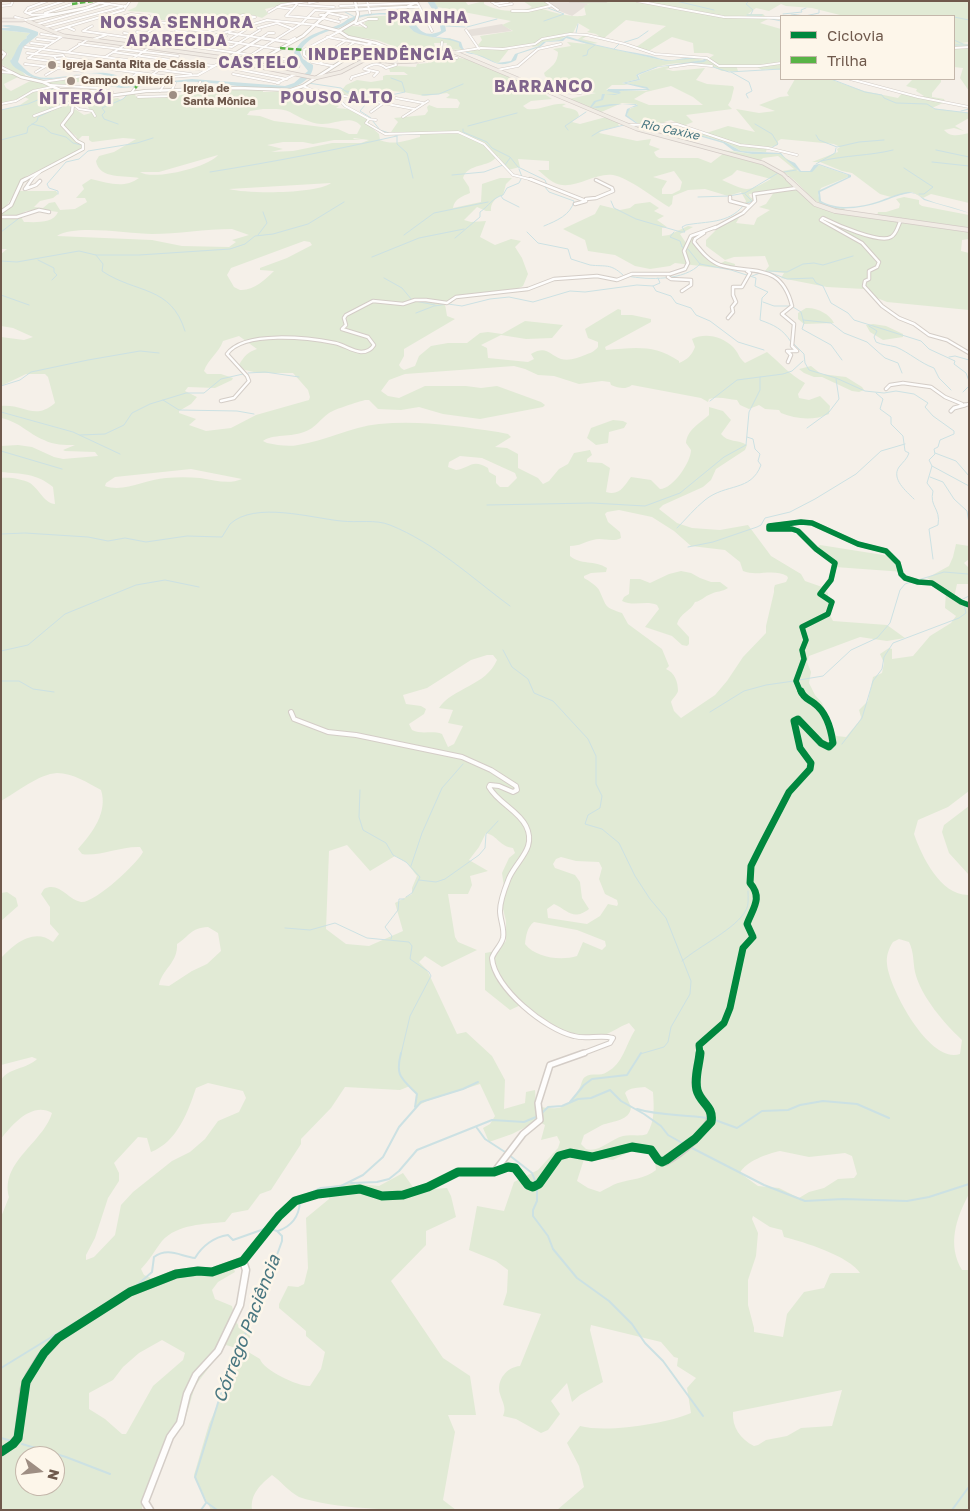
<!DOCTYPE html>
<html>
<head>
<meta charset="utf-8">
<style>
  body { margin:0 }
  #map { position:relative; width:970px; height:1511px; overflow:hidden; background:#f5f0e9; font-family:"Golos Text",sans-serif }
  canvas { display:block }
  .frame { position:absolute; inset:0; border:2px solid #6f594c; pointer-events:none }
  .legend { position:absolute; left:780px; top:15px; width:175px; height:65px; box-sizing:border-box; background:#fdf6ea; border:1px solid #c4b7ab; margin:0; padding:6px 9px; list-style:none; font-size:15px; color:#6f594c }
  .legend li { display:flex; align-items:center; gap:10px; height:25px }
  .legend b { width:25px; border:1px solid #c4b7ab }
  .north { position:absolute; left:15px; top:1446px; width:50px; height:50px; box-sizing:border-box; background:#fdf6ea; border:1px solid #c4b7ab; border-radius:50%; rotate:105deg; font-size:14px; font-weight:700; line-height:20px; text-align:center; color:#6f594c }
  .north::after { content:''; display:block; margin:auto; width:18px; height:22px; background:#9e8e83; clip-path:polygon(50% 0,100% 100%,50% 72%,0 100%) }
</style>
</head>
<body>
<div id="map">
<canvas width="970" height="1511"></canvas>
<div class="frame"></div>
<ul class="legend">
<li><b style="height:6px;background:#00873e"></b>Ciclovia</li>
<li><b style="height:6px;background:#59b447"></b>Trilha</li>
</ul>
<div class="north">N</div>
</div>
<script>
const context = document.querySelector('canvas').getContext('2d');
context.lineJoin = 'round';
function fill(path, color) {
  context.fillStyle = color;
  context.fill(path, 'evenodd');
}
function stroke(path, color, width, dash) {
  context.strokeStyle = color;
  context.lineWidth = width;
  context.lineCap = dash ? 'butt' : 'round';
  context.setLineDash(dash || []);
  context.stroke(path);
}
function drawText(font, color, halo, rows, align = 'center') {
  context.font = font + ' "Golos Text",sans-serif';
  context.lineWidth = 5;
  context.setLineDash([]);
  context.textBaseline = 'middle';
  context.strokeStyle = halo;
  context.fillStyle = color;
  for (const [text, x, y, turn = 0] of rows) {
    context.save();
    context.translate(x, y);
    context.rotate((+turn || 0) * Math.PI / 180);
    context.textAlign = isNaN(turn) ? turn : align;
    if (halo) context.strokeText(text, 0, 0);
    context.fillText(text, 0, 0);
    context.restore();
  }
}
fill(new Path2D(`
  M 546,1 L 587,2 L 590,3 L 572,16 L 552,8 Z
  M 502,24 L 512,31 L 472,36 L 467,30 Z`), '#e6e0da');
fill(new Path2D(`
  M 139,1 L 290,1 L 291,3 L 265,9 L 268,14 L 262,18 L 253,15 L 232,18 L 228,17 L 204,25 L 153,19 L 160,15 C 151,11 137,12 127,11 L 136,7 Z
  M 434,1 L 465,1 L 468,5 L 484,1 L 484,4 C 496,11 519,14 532,7 L 523,1 L 544,1 L 550,6 L 539,8 C 552,12 574,19 586,15 L 584,6 L 589,4 L 572,1 L 969,1 L 969,42 L 961,43 L 969,44 L 969,91 L 960,78 L 963,68 L 954,67 L 954,16 L 844,16 L 812,8 L 786,6 L 781,4 L 769,11 L 756,8 L 748,14 L 763,14 L 768,19 L 760,23 L 781,29 L 781,70 L 767,69 L 762,70 L 754,65 L 736,65 L 738,71 L 722,71 L 709,65 L 688,65 L 665,69 L 673,71 L 705,68 L 696,80 L 707,84 L 733,86 L 734,88 L 731,100 L 728,105 L 732,109 L 686,115 L 693,122 L 683,126 L 671,120 L 664,122 L 669,126 L 668,128 L 640,125 L 627,115 L 629,109 L 637,106 L 637,104 L 622,103 L 599,113 L 569,99 L 596,93 L 574,90 L 575,86 L 558,80 L 552,81 L 545,76 L 544,73 C 551,67 558,63 558,52 L 553,49 L 571,46 L 567,42 L 587,44 L 577,40 L 584,35 L 587,36 L 582,39 L 598,43 L 591,44 L 666,61 L 693,58 L 704,60 L 694,62 L 703,62 L 714,55 L 708,53 L 694,53 L 693,43 L 672,37 L 647,52 L 635,48 L 666,26 L 626,20 L 603,39 L 596,34 L 587,32 L 590,30 L 578,23 L 573,33 L 563,34 L 565,36 L 561,40 L 543,42 L 539,46 L 533,47 L 529,45 L 510,48 L 499,62 L 501,62 L 497,63 L 467,51 L 482,48 L 478,45 L 482,40 L 480,36 L 513,31 L 502,25 L 511,21 L 437,7 ZM 685,63 C 668,66 654,68 639,75 L 640,80 L 626,83 L 650,89 L 646,91 L 606,90 L 612,85 L 628,85 L 622,83 L 638,79 L 636,75 C 648,68 672,62 685,63 ZM 671,86 L 693,97 L 703,105 L 649,105 L 634,99 L 646,92 Z
  M 395,15 L 405,18 L 412,30 L 436,38 L 450,38 L 459,43 L 462,50 L 446,49 L 447,43 L 434,43 L 435,47 L 401,49 L 377,40 L 349,36 L 342,31 L 352,26 L 367,27 L 364,23 L 369,19 L 366,17 Z
  M 1,30 L 30,33 L 26,37 L 27,38 L 20,43 L 14,58 L 11,59 L 26,76 L 33,78 L 50,81 L 81,77 L 84,81 L 61,85 L 42,83 L 65,91 L 58,95 L 53,105 C 65,104 77,94 94,96 L 74,102 L 70,114 L 60,124 L 67,133 L 83,144 L 81,149 L 25,177 C 14,187 13,202 1,211 L 1,110 L 20,105 L 29,99 L 24,97 L 1,104 L 1,72 L 9,73 L 18,77 L 4,84 L 6,88 L 11,91 L 32,80 L 19,75 L 1,64 L 1,61 L 8,54 L 1,49 Z
  M 312,45 L 338,49 L 319,64 L 313,62 L 305,53 L 305,50 Z
  M 437,58 L 447,60 L 460,58 L 471,60 L 547,92 L 546,95 L 552,99 L 531,101 L 523,106 L 527,109 C 540,111 553,102 566,104 L 562,106 C 569,110 578,107 579,116 L 572,122 L 580,124 L 606,117 L 621,123 L 618,124 L 619,126 L 603,130 L 599,133 L 637,141 L 651,139 L 649,145 L 660,149 L 654,152 L 656,156 L 659,158 L 698,158 L 711,163 L 724,153 L 766,166 L 780,174 L 820,208 L 969,230 L 969,239 L 962,240 L 961,251 L 969,253 L 969,310 L 887,302 L 877,298 L 864,289 L 827,287 L 781,278 L 784,273 L 765,271 L 769,266 L 765,256 L 734,257 L 725,260 L 706,246 L 706,240 L 722,224 L 740,216 L 736,223 L 754,225 L 757,218 L 770,210 L 759,207 L 766,204 L 774,192 L 749,194 L 750,197 L 755,200 L 744,205 L 746,201 L 741,192 L 728,196 L 705,189 L 688,190 L 673,196 L 672,204 L 669,207 C 654,198 629,178 613,175 C 593,172 572,193 553,182 C 548,179 543,174 538,170 L 549,170 L 549,161 L 518,159 L 520,167 L 508,170 L 498,156 C 495,159 491,162 488,163 C 477,167 467,167 463,178 L 469,187 L 470,193 C 463,196 454,199 453,208 L 481,202 L 482,184 L 500,178 L 512,178 L 506,184 L 503,195 C 496,197 490,203 491,211 L 486,211 L 477,207 L 464,220 L 471,222 L 486,221 L 480,237 L 495,245 L 511,239 L 521,241 L 515,247 L 522,258 L 528,274 L 523,286 L 511,292 L 458,297 L 453,299 L 452,303 L 445,304 L 447,316 L 455,319 L 404,349 L 404,356 L 399,365 L 401,368 L 404,370 L 415,366 L 419,356 L 431,346 L 448,343 L 467,343 L 480,333 L 488,332 L 502,334 L 525,321 L 563,325 L 552,338 L 526,339 L 501,335 L 481,345 L 487,348 L 488,358 L 528,362 L 534,359 L 531,354 C 547,345 549,355 561,359 C 570,361 577,358 585,355 C 590,353 594,352 598,347 L 598,342 L 588,338 L 585,329 L 618,309 L 621,310 L 621,315 L 632,315 L 651,319 L 651,322 L 605,347 L 606,350 C 635,348 653,344 679,361 L 679,363 C 687,360 692,355 695,347 L 692,339 C 706,332 723,337 733,347 C 739,353 738,357 745,363 L 767,352 C 780,363 790,375 805,383 L 798,394 L 799,398 L 809,400 L 820,396 L 830,406 L 829,414 C 813,421 796,419 781,413 L 779,410 L 765,409 L 759,405 L 749,409 L 740,405 L 737,400 C 728,399 719,396 709,399 L 708,402 L 701,398 L 632,385 C 625,390 619,388 611,385 L 610,382 L 602,381 L 579,384 L 554,376 L 538,375 L 525,369 L 514,366 L 405,374 L 389,380 L 381,391 L 388,396 L 399,398 L 425,386 L 466,386 L 481,388 L 497,386 L 541,402 L 545,405 L 543,407 L 480,419 L 443,414 L 419,407 L 401,410 L 378,409 L 369,400 L 365,400 C 358,402 335,409 329,413 C 320,419 316,428 304,432 C 292,437 272,434 263,441 L 267,443 C 277,445 288,447 298,445 C 325,441 350,427 379,424 C 419,420 458,426 498,432 L 508,434 L 511,437 L 495,447 L 507,448 L 518,454 L 518,468 L 538,478 L 543,484 L 549,481 L 559,469 L 568,464 L 574,453 L 590,450 L 592,455 L 587,459 L 587,462 L 602,463 L 610,468 L 606,492 C 620,496 624,486 631,477 L 651,480 L 660,489 C 673,489 691,462 691,450 L 686,443 C 687,430 700,423 709,415 L 709,407 L 723,411 L 731,420 L 721,434 C 728,443 738,439 747,445 L 745,450 L 716,469 L 711,480 L 703,487 L 663,505 L 659,509 L 677,523 L 692,528 L 720,530 L 748,525 L 771,556 L 801,574 L 805,581 L 822,587 L 828,593 L 828,597 L 832,600 L 830,615 L 833,621 L 887,625 L 905,638 L 887,641 L 860,637 L 809,656 L 807,662 L 811,672 L 809,683 L 815,695 L 822,703 L 836,736 L 846,737 L 860,720 L 861,717 L 859,710 L 868,701 L 873,677 L 882,673 L 884,663 L 880,654 L 889,648 L 892,649 L 892,659 L 913,656 L 930,636 L 951,623 L 956,616 L 945,608 L 946,590 L 927,578 L 949,566 L 953,557 L 956,544 L 969,546 L 969,559 L 964,563 L 969,568 L 969,584 L 957,584 L 954,598 L 969,609 L 969,791 L 948,807 L 918,820 L 914,834 C 922,857 941,896 969,895 L 969,1194 C 956,1218 947,1245 962,1270 L 969,1270 L 969,1510 L 557,1510 L 584,1487 L 579,1466 L 567,1443 L 580,1426 C 606,1433 666,1424 691,1413 L 687,1388 L 696,1378 L 677,1366 L 678,1358 L 674,1357 L 661,1342 L 591,1325 L 590,1330 L 603,1382 L 580,1395 L 572,1402 L 567,1383 L 551,1401 L 560,1414 L 548,1430 L 541,1433 L 516,1419 L 503,1416 C 507,1407 502,1402 500,1394 C 496,1380 507,1367 520,1366 L 541,1314 L 503,1305 L 507,1292 L 508,1270 L 496,1261 L 469,1250 L 477,1206 L 504,1211 L 514,1182 L 538,1170 L 558,1148 L 560,1142 L 557,1136 L 541,1140 L 545,1125 L 538,1121 L 512,1134 L 489,1142 L 483,1128 L 490,1124 L 495,1116 L 480,1084 L 427,1101 L 415,1107 L 416,1093 L 410,1086 L 400,1090 L 345,1087 L 331,1108 L 301,1139 L 301,1144 L 271,1190 L 260,1194 L 248,1210 L 232,1213 L 225,1222 C 205,1224 177,1224 162,1241 C 155,1250 149,1261 141,1269 L 144,1275 L 151,1278 L 152,1283 L 165,1278 L 230,1268 L 234,1269 L 235,1272 L 218,1282 L 212,1290 L 215,1299 L 232,1306 L 236,1322 L 239,1326 L 249,1324 L 253,1331 L 249,1339 L 240,1347 L 260,1359 C 263,1370 299,1387 310,1386 L 321,1369 L 325,1352 L 306,1336 L 306,1331 L 279,1308 L 279,1304 L 288,1286 L 298,1287 L 304,1284 L 308,1268 L 306,1218 L 329,1199 L 328,1187 L 349,1183 L 379,1186 L 403,1173 L 415,1190 L 447,1188 L 451,1196 L 456,1217 L 426,1231 L 426,1245 L 391,1281 L 443,1358 L 470,1376 L 476,1415 L 448,1415 L 455,1432 L 443,1500 L 456,1510 C 410,1510 340,1511 299,1497 C 288,1491 282,1482 272,1475 C 261,1484 250,1494 252,1510 L 211,1510 L 194,1475 L 209,1424 L 233,1370 L 236,1348 L 226,1345 L 195,1386 L 185,1420 L 155,1469 L 142,1499 L 142,1510 L 1,1510 L 1,1217 L 9,1197 C 0,1162 43,1143 52,1113 C 33,1101 12,1124 1,1139 L 1,1080 C 8,1068 27,1069 37,1059 L 32,1057 L 1,1065 L 1,958 C 14,944 34,927 53,942 L 59,934 L 50,924 L 50,907 L 41,894 L 44,889 C 59,881 68,900 81,902 C 94,904 138,863 143,852 L 140,847 C 121,846 98,857 82,854 L 78,849 C 93,832 108,812 101,790 C 88,783 73,773 57,773 C 39,774 17,792 1,801 L 1,478 C 10,477 22,479 30,483 C 39,489 45,504 55,504 L 53,487 C 36,473 22,474 1,472 L 1,446 L 18,445 L 32,447 L 54,457 L 63,459 L 98,456 L 95,452 L 65,451 L 63,450 L 75,445 C 64,445 54,445 44,440 C 27,433 20,422 1,418 L 1,406 C 25,404 34,421 55,403 L 48,377 L 45,374 L 26,374 L 1,386 L 1,337 L 24,340 L 33,337 L 13,328 L 1,326 L 1,254 L 7,249 L 1,249 L 1,213 L 7,209 L 18,191 L 56,191 L 58,194 L 53,198 L 40,201 L 34,207 L 43,208 L 49,203 L 55,202 L 60,210 L 75,209 L 87,202 L 85,198 L 76,198 L 84,189 L 82,185 L 91,179 C 108,183 124,189 139,178 C 126,175 99,180 96,161 L 99,156 L 114,152 L 136,139 L 123,138 L 92,142 L 89,140 L 89,136 L 82,136 L 78,140 L 76,136 L 63,126 L 63,123 L 75,109 L 84,115 L 91,113 L 88,107 L 89,102 L 118,98 L 121,100 L 129,94 L 135,94 L 136,97 C 150,96 168,99 181,95 C 185,94 189,91 195,91 L 195,93 L 241,89 L 263,90 L 263,92 L 290,91 L 327,97 L 333,93 L 343,95 L 344,93 L 341,91 L 346,85 L 357,80 L 371,82 L 383,80 L 383,76 L 386,75 L 408,75 L 404,72 L 390,72 L 389,68 L 395,66 L 416,67 L 417,64 L 428,63 L 428,61 ZM 370,89 L 403,92 L 425,96 L 447,93 L 450,95 L 446,98 L 457,99 L 460,103 L 458,108 L 437,108 L 429,105 L 427,107 L 428,111 L 425,115 L 394,118 L 398,122 L 391,132 L 420,134 L 420,137 C 408,140 394,146 380,140 L 379,134 L 369,125 L 369,119 L 348,109 L 336,108 L 339,106 L 329,101 L 336,98 L 336,95 L 361,94 ZM 263,109 C 270,109 283,108 290,112 C 299,117 309,123 321,124 C 334,125 351,114 361,126 L 357,134 L 349,134 L 338,129 L 274,121 L 260,116 L 247,115 L 250,111 ZM 354,138 L 369,140 L 361,143 L 332,143 L 293,151 L 271,152 L 283,149 L 267,145 L 283,142 L 303,142 L 313,144 L 334,140 L 363,140 L 353,139 ZM 218,155 C 209,167 153,181 140,172 L 159,172 ZM 737,170 L 771,179 C 746,193 747,191 722,180 L 732,175 ZM 674,171 L 682,182 L 680,190 L 672,194 L 662,194 L 662,189 L 667,181 L 653,177 ZM 331,183 C 317,194 247,194 229,189 ZM 44,210 L 58,212 C 53,224 35,222 24,222 L 20,215 L 26,211 ZM 232,229 L 249,235 L 232,240 L 236,242 L 229,247 L 182,246 L 152,240 L 57,236 C 76,224 129,234 152,234 C 178,234 205,229 232,229 ZM 304,241 L 310,242 L 312,245 L 287,258 L 260,268 L 260,270 L 274,271 C 265,280 253,291 240,290 L 234,287 L 227,275 L 231,268 ZM 239,336 L 257,349 C 248,352 244,356 239,365 L 241,369 L 258,373 L 293,373 L 308,390 L 310,397 L 309,400 L 256,415 L 231,428 L 206,431 L 189,425 L 196,419 L 179,413 L 179,411 L 191,404 L 197,397 L 185,391 L 188,387 L 215,388 L 232,380 L 233,378 L 221,374 L 207,374 L 204,371 C 208,359 219,353 223,341 ZM 460,456 L 482,458 L 515,473 L 517,478 L 508,487 L 500,487 L 496,483 L 496,476 L 489,472 L 488,468 C 472,458 470,468 456,470 L 448,467 L 449,462 ZM 191,469 L 242,479 C 228,485 215,480 200,478 C 189,477 177,477 166,478 C 146,479 124,493 105,486 L 106,483 L 115,477 ZM 619,510 L 652,517 L 674,531 L 691,546 L 725,550 L 740,562 L 743,571 C 757,577 773,568 787,576 L 788,578 L 786,582 L 775,585 L 774,588 L 774,592 L 766,626 L 766,633 L 743,657 L 727,681 L 715,695 L 681,718 L 674,711 L 671,702 C 672,699 677,695 678,691 C 678,682 675,673 666,669 L 669,666 L 662,649 L 628,624 L 622,613 C 604,607 607,607 600,592 C 598,586 589,581 584,578 L 584,576 L 591,573 L 606,572 L 607,568 C 595,560 580,565 570,556 L 570,546 C 580,546 584,542 593,540 C 602,537 612,543 621,538 L 620,532 L 608,522 L 605,514 L 607,512 ZM 487,655 L 493,655 L 497,660 C 486,686 452,688 439,708 L 453,710 L 448,723 L 463,726 L 454,744 L 448,747 L 442,734 C 432,730 422,735 412,730 L 409,724 L 424,714 L 426,709 L 421,706 L 406,704 L 403,695 L 427,688 L 471,660 ZM 486,833 C 498,836 499,846 513,848 L 515,853 L 509,858 L 502,873 L 504,887 L 502,905 L 506,921 L 506,941 L 496,951 L 485,953 L 485,990 L 510,1010 L 523,1004 C 544,1018 570,1042 597,1037 C 609,1035 618,1027 629,1023 L 635,1030 C 626,1044 623,1064 607,1072 C 600,1077 592,1072 585,1077 C 582,1079 582,1083 580,1087 C 568,1109 560,1111 536,1106 L 535,1090 L 526,1092 L 525,1103 L 504,1109 L 505,1080 L 492,1056 L 466,1032 L 457,1034 L 427,970 L 419,962 L 425,956 L 442,967 L 477,950 L 458,942 L 455,937 L 448,894 L 468,894 L 472,885 L 470,876 L 488,871 L 469,860 L 479,847 ZM 347,845 L 370,871 L 395,856 L 407,863 L 417,876 L 412,888 L 412,894 L 395,903 L 403,931 L 369,946 L 346,944 L 326,929 L 329,851 ZM 561,857 L 576,861 L 599,862 L 602,868 L 599,879 L 605,894 L 617,900 L 618,904 L 617,906 L 608,904 L 600,916 L 587,924 L 548,918 L 547,909 L 554,904 C 569,911 573,921 589,909 L 582,898 L 580,882 L 575,875 L 555,868 L 553,864 L 556,859 ZM 534,922 L 577,930 L 605,941 L 606,946 L 602,950 L 583,942 L 577,956 C 561,961 536,958 525,944 C 526,936 527,927 534,922 ZM 208,927 L 218,933 L 221,951 L 207,964 L 192,971 L 169,986 L 159,985 C 162,969 178,963 177,944 C 190,936 190,928 208,927 ZM 899,939 L 909,942 C 914,952 913,962 915,972 C 921,997 945,1024 962,1040 L 960,1054 C 930,1065 889,988 887,964 C 886,956 889,948 893,942 ZM 208,1083 L 243,1091 L 246,1098 L 239,1112 L 218,1121 L 205,1139 L 190,1152 L 172,1161 L 133,1192 L 121,1205 L 115,1235 L 94,1257 L 86,1260 L 86,1255 L 95,1238 L 108,1198 L 119,1181 L 119,1173 L 114,1163 L 138,1137 L 147,1138 L 151,1152 C 177,1142 188,1112 196,1088 ZM 645,1087 L 653,1092 C 654,1107 655,1121 647,1134 C 639,1137 631,1134 623,1136 C 611,1139 599,1153 586,1149 L 581,1144 L 584,1135 C 590,1132 596,1128 602,1125 C 613,1121 630,1121 631,1107 L 625,1093 C 629,1087 639,1088 645,1087 ZM 635,1149 L 654,1153 L 656,1170 C 645,1179 631,1179 618,1183 C 612,1185 606,1189 600,1192 L 588,1188 L 577,1181 L 585,1156 L 613,1160 ZM 780,1151 L 809,1157 L 845,1153 L 852,1156 L 857,1174 L 854,1178 L 838,1179 L 824,1188 L 809,1192 L 799,1198 L 779,1188 L 758,1186 L 740,1173 C 746,1161 767,1154 780,1151 ZM 753,1216 L 770,1227 L 782,1230 L 784,1237 C 804,1242 849,1256 860,1273 L 832,1273 L 830,1274 L 824,1288 L 804,1292 L 787,1314 L 783,1337 L 754,1332 L 754,1328 L 748,1305 L 748,1280 L 756,1256 L 758,1233 L 752,1219 ZM 162,1340 L 185,1353 L 183,1360 L 153,1386 L 126,1434 L 122,1434 L 105,1419 L 89,1409 L 89,1393 L 113,1380 L 123,1367 L 139,1353 ZM 842,1390 L 832,1426 L 801,1428 L 787,1436 L 766,1440 L 758,1445 L 754,1446 C 740,1439 732,1427 733,1412 ZM 25,1456 L 55,1456 L 55,1486 L 25,1486 Z
  M 795,79 L 836,79 L 835,81 L 864,91 L 898,98 L 902,93 L 921,98 L 924,96 L 916,91 L 917,89 L 906,86 L 913,79 L 941,79 L 941,82 L 932,93 L 932,97 L 944,99 L 945,102 L 932,108 L 969,113 L 969,118 L 955,126 L 964,131 L 954,128 L 944,130 C 951,138 960,135 969,133 L 969,203 L 931,194 L 923,198 L 912,192 L 891,197 L 880,194 L 852,173 L 842,171 L 820,162 L 812,162 L 838,152 L 837,149 L 840,147 L 834,144 L 781,139 L 778,141 L 778,145 L 767,148 L 766,152 L 741,151 L 725,142 L 700,135 L 728,126 L 755,132 L 736,109 L 759,113 L 775,111 L 759,105 L 780,97 L 789,96 L 787,93 Z
  M 708,148 L 752,154 L 780,154 L 793,163 L 798,171 L 811,172 L 819,165 L 848,175 L 848,177 L 821,188 L 818,195 C 821,207 833,208 844,207 L 845,211 C 807,206 809,188 782,171 L 794,169 L 778,156 L 763,158 L 760,161 Z
  M 904,197 L 919,200 L 919,204 L 922,206 L 969,215 L 969,228 L 877,216 L 878,212 L 886,212 L 899,208 L 900,204 L 896,199 Z
  M 650,202 L 659,208 L 654,211 L 664,216 L 657,220 L 667,227 L 662,228 L 662,236 L 669,235 L 688,226 L 693,227 L 680,234 L 686,243 L 688,243 L 691,238 L 703,232 L 695,240 L 696,245 L 718,265 L 725,261 L 735,264 L 734,270 L 675,263 L 670,266 L 650,269 L 635,266 L 615,255 L 588,251 L 585,240 L 563,229 L 595,214 L 600,205 L 620,210 L 630,208 L 635,204 Z
  M 806,308 C 816,307 830,314 834,323 L 804,324 L 798,319 L 798,313 Z
  M 873,324 L 886,326 L 903,334 L 903,337 L 883,340 L 870,332 L 866,325 Z
  M 811,366 L 821,374 L 846,377 L 862,387 L 864,390 L 859,392 L 852,391 L 822,377 L 814,377 L 804,373 L 799,369 Z
  M 613,420 L 623,421 L 627,423 L 624,428 L 609,432 L 608,443 L 596,445 L 587,438 L 591,428 Z
  M 820,545 L 896,557 L 904,572 L 835,567 L 832,557 L 817,548 Z
  M 681,571 L 691,573 L 700,578 L 711,582 L 720,582 L 728,588 C 722,592 717,591 711,594 C 704,596 702,601 695,602 C 691,611 680,613 677,624 L 689,637 L 689,644 L 687,646 L 682,645 L 672,636 L 645,627 L 659,609 L 657,605 C 646,600 634,607 622,601 L 624,597 L 629,594 L 630,579 L 640,579 L 650,583 L 669,574 Z
  M 969,806 L 969,875 L 949,853 L 942,832 L 944,825 Z
  M 7,892 L 16,898 L 18,906 L 1,921 L 1,893 Z`), '#e1ead5');
fill(new Path2D(`
  M 427,1 L 434,1 L 444,18 L 446,31 L 436,37 C 445,38 452,38 461,42 L 463,48 L 468,52 L 482,56 L 497,63 L 511,61 L 515,54 L 539,46 L 543,42 L 560,40 L 567,36 C 593,45 620,50 647,55 C 654,56 662,60 669,60 C 681,60 697,53 707,60 L 704,62 L 658,67 L 638,75 L 640,80 L 626,83 L 647,87 L 650,90 L 619,91 L 621,93 L 615,95 L 605,94 L 603,100 L 596,102 L 592,107 L 611,104 L 636,104 L 638,106 L 630,108 L 627,115 L 640,125 L 672,128 L 693,133 L 725,142 L 741,151 L 781,153 L 786,159 L 795,163 L 801,171 L 810,171 L 814,165 L 819,164 L 851,175 L 851,177 L 820,192 L 821,201 C 838,211 864,207 882,200 C 890,197 899,193 908,192 C 916,192 919,196 925,199 C 940,205 955,207 969,213 L 924,200 L 917,194 L 911,193 C 900,194 890,199 881,202 C 863,208 835,213 819,202 L 818,191 L 848,177 L 848,175 L 819,165 L 812,172 L 800,172 L 780,154 L 752,154 L 734,151 L 723,143 L 692,134 L 661,128 L 640,126 L 625,116 L 627,109 L 636,105 L 622,104 L 597,108 L 590,107 L 594,101 L 601,99 L 602,94 L 619,94 L 607,91 L 608,89 L 647,89 L 622,83 L 638,79 L 636,75 C 642,71 649,70 655,67 L 704,60 L 701,58 L 666,61 L 584,43 L 566,38 L 563,41 L 546,42 L 540,47 L 518,54 L 516,60 C 498,70 493,60 477,55 C 469,53 464,54 459,46 L 459,43 C 446,37 421,38 412,30 C 409,27 406,20 403,17 C 390,13 368,14 356,19 C 350,21 345,26 339,28 C 325,32 307,37 300,52 L 303,59 L 313,65 C 314,76 301,86 290,88 C 262,92 226,83 198,82 C 172,80 146,87 121,88 L 109,86 L 108,85 L 111,83 L 109,77 C 83,64 49,91 24,73 C 18,69 13,68 10,61 C 17,54 16,43 27,38 L 26,37 L 30,33 L 1,30 L 1,28 L 11,28 L 1,26 C 11,23 27,28 38,32 L 38,35 L 23,47 L 18,62 C 22,66 29,74 35,76 C 55,83 90,67 116,75 L 119,79 L 116,84 L 121,86 L 192,79 L 285,86 L 294,83 L 308,71 L 294,53 C 302,34 322,32 338,25 C 342,24 345,21 348,19 C 362,12 396,11 410,16 C 418,28 422,38 439,32 L 441,31 L 439,20 Z`), '#cce1e3');
stroke(new Path2D(`
  M 676,1 L 714,10
  M 749,1 L 746,4 L 753,10 L 751,14
  M 345,12 L 355,17
  M 783,14 L 802,12 L 801,10 L 806,8
  M 791,14 L 805,16 L 819,13 L 819,10
  M 747,15 L 762,15
  M 950,16 L 952,16
  M 954,17 L 969,20
  M 767,18 L 781,21
  M 544,21 L 564,14 L 548,8
  M 446,26 L 465,27
  M 467,27 L 497,19
  M 576,33 L 578,24
  M 954,40 L 963,44
  M 622,43 L 638,38 L 648,31
  M 954,45 L 969,45
  M 614,49 L 619,44
  M 583,56 L 587,55 L 588,50 L 595,45
  M 713,67 L 729,72 L 781,69
  M 731,72 L 749,82 L 752,91 L 746,94 L 748,98
  M 831,79 L 865,92 L 882,95 L 884,98 L 896,103 L 927,104 L 935,109 L 969,113
  M 308,83 L 341,88 L 351,95
  M 346,91 L 382,97 L 405,92 L 402,82 L 391,78
  M 422,95 L 439,94 L 463,84
  M 355,99 L 365,105 L 360,111 L 371,118
  M 51,109 L 48,104 L 53,98 L 52,89
  M 1,110 L 28,104 L 52,94
  M 961,111 L 969,109
  M 372,120 L 380,130 L 389,133
  M 32,124 L 44,127 L 51,133 L 66,137 L 73,143 L 81,145
  M 118,124 L 104,119 L 102,115 L 105,112 L 102,108 L 123,99 L 127,95
  M 755,124 L 772,134 L 778,144 L 771,148
  M 468,126 L 517,113
  M 463,129 L 463,132 L 487,142 L 492,148 L 510,157 L 518,167 L 545,180 L 547,185
  M 568,130 L 565,126 L 586,112
  M 395,135 L 420,134
  M 816,135 L 819,140 L 837,147 L 859,142 L 884,140
  M 397,136 L 397,144 L 407,153 L 413,178
  M 592,136 L 600,131 L 624,125
  M 1,140 L 27,133 L 28,127 L 37,121 L 38,117 L 51,111
  M 936,150 L 969,157
  M 821,161 C 846,155 869,156 893,150
  M 932,162 L 969,166
  M 816,164 L 835,153 L 836,148
  M 505,165 L 510,158
  M 904,168 L 933,187 L 924,194 L 919,194
  M 519,169 L 522,177
  M 210,172 C 273,162 335,150 397,136
  M 784,172 L 796,170
  M 452,175 L 484,172 L 503,165
  M 58,194 L 58,191 L 49,188 L 47,184 L 66,162 L 79,159 L 88,151 L 137,143 L 153,138
  M 745,194 L 752,201 L 745,204
  M 501,196 L 503,199 L 519,207
  M 698,197 L 729,196 L 745,193 L 778,173
  M 611,201 L 614,208 L 636,219 L 681,232 L 685,232 L 682,227 L 686,225 C 707,221 728,224 743,206
  M 544,226 C 556,221 571,215 574,201 L 549,192 L 545,187
  M 1,232 L 18,219
  M 527,232 L 538,243 L 568,249 L 571,259 C 577,261 584,263 590,265 C 606,267 610,263 623,275
  M 674,232 L 670,237 L 680,241 L 682,247 L 688,249 L 700,264 L 731,270 L 756,278 L 755,286 L 768,292 L 762,298 L 760,320 C 774,325 783,329 791,342
  M 258,235 L 267,223 L 263,212
  M 404,235 L 434,213 L 488,202
  M 455,238 L 480,217 L 480,212 C 489,206 492,198 503,195 L 507,188 L 519,183 L 521,179
  M 96,255 L 103,264 L 102,271 C 136,294 171,285 185,331
  M 372,257 L 419,238 L 464,229
  M 38,260 L 54,268 L 54,272 L 57,275 L 52,280
  M 1,261 L 17,262 L 79,251 L 96,255 L 139,255 L 230,249 L 245,244 L 255,236 L 273,234 L 308,224 L 344,202
  M 766,271 L 787,279 L 813,278 L 816,283 L 823,286 L 831,303 L 848,313 L 854,320 L 921,341 L 929,349 L 955,361 L 954,364 L 966,373 L 969,381
  M 769,271 L 787,272 L 803,264 L 814,263 L 823,265 L 853,256
  M 627,276 C 648,280 685,281 700,264
  M 752,276 L 760,273
  M 384,278 L 402,288 L 412,300
  M 653,286 L 656,291 L 671,296 L 676,303 L 691,308 L 696,315 L 710,321 L 738,342 L 764,350
  M 1,295 L 29,305
  M 415,301 L 435,305
  M 763,302 L 774,306 L 790,306
  M 793,307 L 801,312 L 804,323 L 802,329 L 831,345 L 842,360
  M 416,313 L 434,306 L 448,304 L 462,306 L 490,299 L 509,297 L 533,302 L 570,291 L 585,292 L 637,285 L 653,286 L 660,283 L 658,278
  M 803,320 L 831,323 L 844,333 L 867,342 L 885,358 L 898,363 L 902,373
  M 869,326 L 877,331 L 874,337 L 876,342 C 882,345 889,345 896,347 C 910,353 920,363 934,368 L 939,378 L 951,390
  M 794,344 L 804,354 L 805,363 L 809,370 L 836,378 L 865,391 L 884,393 L 896,391 L 914,394 L 928,403 L 925,407 L 933,416 L 954,431 L 954,434 L 940,440 L 938,447 L 934,449 L 935,454 L 929,460 L 932,466 L 927,483 L 933,491 C 929,507 941,508 938,525 L 929,529 L 933,559
  M 949,357 L 955,356 L 969,360
  M 248,373 L 265,372 L 299,377
  M 1,386 L 20,380 L 31,372 L 88,360 L 140,351 L 159,353
  M 963,392 L 969,386
  M 876,393 L 883,399 L 880,409 L 891,417 L 891,424 L 903,436 L 905,451 L 909,453 C 907,459 903,462 899,467 C 891,479 906,491 914,499
  M 163,400 L 179,410 L 237,411 L 254,414
  M 710,401 L 737,380 L 783,374 L 792,371 L 803,361
  M 1,412 L 73,432 L 120,454
  M 807,428 L 829,412 L 839,399 L 836,379
  M 80,435 L 105,434 L 124,425 L 132,413 L 150,404 L 186,393 L 204,393 L 221,379 L 243,374
  M 1,451 L 62,469
  M 935,453 L 956,461 L 969,476
  M 932,466 L 969,486
  M 930,477 L 943,482 L 954,499 L 967,511 L 969,523
  M 487,505 L 592,503 L 645,506 L 680,493 L 724,457 L 746,445 L 749,412 L 760,390 L 760,377
  M 677,528 C 686,519 695,508 705,500 C 726,483 751,492 761,465 L 758,461 L 760,454 L 755,449 L 753,439 L 747,437
  M 1,534 L 25,533 L 88,537 L 108,541 L 125,538 L 146,542 L 187,536 L 222,537 C 225,533 227,528 230,524 C 255,501 311,518 341,521 C 358,523 375,519 390,525 C 435,543 472,578 510,606
  M 688,547 L 713,542 L 757,527 L 761,525 L 765,518 L 790,512 L 815,499 L 856,474 L 881,451 L 905,444
  M 918,580 L 944,572 L 968,574
  M 961,600 L 969,596
  M 503,650 L 512,667 L 528,679 L 534,693 L 553,701 L 588,739 L 596,756 L 596,784 L 602,796 L 600,808 L 588,815 L 585,824 L 602,829 L 619,843 L 635,876 L 650,899 L 666,918 L 691,981 L 690,994 L 671,1027 L 668,1042 L 664,1047 L 640,1054
  M 1,651 L 28,645 L 65,614 L 136,585 L 165,580 L 199,587
  M 799,680 L 823,676 L 851,650 L 877,638 L 890,623 L 900,590 L 905,584 L 911,582
  M 1,681 L 19,681 L 33,689 L 54,692
  M 710,712 L 744,691 L 766,685 L 794,681
  M 842,744 L 862,718 L 873,681 L 882,669 L 884,657 L 893,643 L 959,618 L 966,613 L 964,605
  M 360,790 L 359,817 L 363,830 L 386,843 L 393,855 L 406,862 L 420,877 L 412,893 L 406,897
  M 411,866 L 422,833 L 442,788 L 463,764
  M 419,880 L 436,882 L 445,879 L 479,855 L 485,848 L 486,834 L 498,821
  M 285,928 L 310,930 L 335,923 L 367,938 L 409,942 L 412,946 L 410,959 L 429,972 L 431,976 L 410,1016 L 401,1054
  M 391,939 L 392,936 L 385,927 L 398,910 L 399,899 L 404,899
  M 682,961 C 699,946 736,929 746,910 C 749,905 748,897 748,891`), '#cce1e3', 1);
stroke(new Path2D(`
  M 401,1053 C 395,1076 401,1078 417,1094 L 415,1107
  M 570,1102 L 584,1085 L 592,1079 L 627,1075 L 641,1053
  M 637,1109 C 660,1116 683,1114 707,1118
  M 542,1113 L 548,1107 L 562,1106 L 578,1099 L 591,1098 L 610,1090 L 621,1101 L 644,1114 L 661,1126 L 668,1135 L 684,1144
  M 715,1120 L 737,1128 L 762,1111 L 788,1110 L 800,1105 L 823,1101 L 857,1104 L 889,1118
  M 477,1128 L 485,1139 L 505,1152
  M 690,1147 L 764,1185 L 805,1201 L 843,1199 L 907,1201 L 929,1197 L 969,1184
  M 509,1155 L 532,1173 L 536,1183
  M 351,1183 L 377,1182 L 389,1179 L 399,1171 L 417,1150 L 492,1120 L 524,1122 L 536,1117
  M 537,1189 L 537,1201 L 533,1210 L 533,1216 L 548,1236 L 553,1249 L 577,1278 L 609,1301 L 632,1324 L 645,1343 L 663,1361 L 703,1416
  M 304,1196 L 321,1188 L 341,1186 L 363,1175 L 383,1157 L 399,1127 L 421,1102 L 463,1089 L 478,1082
  M 278,1231 C 292,1226 299,1217 300,1202
  M 136,1286 L 152,1272 L 154,1257 C 168,1247 180,1256 195,1258 C 202,1246 214,1237 228,1235 L 233,1240 L 267,1228
  M 1,1368 L 94,1311
  M 1,1438 L 12,1441
  M 22,1444 L 66,1457 L 110,1474
  M 201,1510 L 206,1503
  M 217,1510 L 206,1502 L 195,1477 L 222,1390 L 235,1367 L 237,1352 L 260,1302 L 282,1241 L 282,1236 L 277,1231 L 271,1229
  M 952,1510 L 968,1488`), '#cce1e3', 2);
const minorFar4 = new Path2D(`
  M 47,1 L 28,8 L 25,12 L 32,15 L 54,14
  M 367,1 L 370,13
  M 545,1 L 558,10
  M 570,1 L 606,1
  M 637,1 L 724,17 L 781,18
  M 492,2 L 499,6 L 512,4
  M 101,3 L 122,6
  M 309,3 L 318,1
  M 418,4 L 432,31
  M 495,4 L 508,2
  M 299,5 L 334,7
  M 1,6 L 11,5 L 13,1
  M 340,6 L 417,3
  M 277,7 L 292,9
  M 407,7 L 418,7
  M 125,8 L 130,1
  M 512,11 L 528,11 L 550,6
  M 269,12 L 281,5 L 308,1
  M 28,13 L 64,1
  M 45,13 L 81,1
  M 328,13 L 347,17 L 340,19
  M 287,15 L 297,4
  M 320,15 L 326,15
  M 286,16 L 323,19
  M 15,17 L 26,20
  M 323,18 L 339,22
  M 101,23 L 131,14 L 149,16
  M 143,23 L 150,21 L 204,28 L 243,15 L 255,17
  M 355,23 L 358,24 L 356,24 Z
  M 358,23 L 368,19 L 377,19
  M 360,23 L 366,27
  M 38,24 L 110,4
  M 113,24 L 123,26 L 149,16
  M 108,25 L 134,16
  M 135,25 L 156,27
  M 92,26 L 83,31 L 251,55 L 302,23 L 315,10 L 330,11
  M 46,27 L 125,6
  M 67,27 L 74,30
  M 258,28 L 277,23 L 293,29
  M 189,29 L 207,32
  M 466,30 L 479,49
  M 53,31 L 124,10
  M 176,31 L 199,34
  M 137,32 L 147,33
  M 124,33 L 232,47 L 260,30
  M 147,33 L 159,25
  M 229,33 L 261,38 L 267,34
  M 268,33 L 274,33
  M 41,34 L 61,37
  M 197,35 L 255,17
  M 210,37 L 267,20 L 316,25
  M 327,37 L 386,48
  M 37,39 L 54,41
  M 94,39 L 106,35
  M 231,39 L 245,30
  M 219,40 L 226,36
  M 287,42 L 295,38
  M 31,43 L 47,45
  M 79,44 L 178,56
  M 25,47 L 206,70
  M 336,47 L 345,41
  M 954,48 L 969,47
  M 360,49 L 404,56 L 437,55
  M 441,51 L 442,42
  M 68,52 L 87,40
  M 113,52 L 214,66
  M 339,52 L 352,54
  M 455,52 L 481,48 L 503,49 L 535,44 L 542,39 L 570,34 L 587,35 L 625,44 L 655,54 L 707,58 L 719,66 L 760,66 L 781,63
  M 27,53 L 54,56
  M 354,53 L 373,56
  M 63,55 L 65,58 L 56,59 L 54,56 Z
  M 442,55 L 457,58
  M 266,56 L 290,60
  M 105,57 L 127,44
  M 348,57 L 364,59
  M 28,58 L 170,77 L 198,75 L 227,59
  M 28,58 L 63,36
  M 65,58 L 191,74
  M 276,63 L 273,65 L 276,66
  M 320,63 L 355,42
  M 25,64 L 83,71 L 99,61
  M 216,65 L 287,79
  M 332,66 L 312,62 L 304,55 L 304,50 L 340,31
  M 278,67 L 285,68
  M 670,67 L 691,64 L 712,66
  M 116,70 L 171,33 L 278,49
  M 497,70 L 518,66 L 538,49 L 561,44
  M 1,72 L 13,73
  M 36,72 L 46,66
  M 233,74 L 279,83
  M 46,75 L 58,68
  M 374,76 L 378,72 L 364,69 C 371,64 379,62 386,68 L 396,65 L 395,62
  M 351,79 L 352,77 L 369,72
  M 850,79 L 918,97 L 969,107
  M 43,82 L 83,76 L 102,81
  M 123,83 L 138,73
  M 277,83 L 296,74
  M 139,84 L 160,69
  M 50,85 L 98,88 L 112,92
  M 303,86 L 312,90 L 414,109
  M 172,90 L 175,83
  M 196,90 L 200,82
  M 291,90 L 338,100
  M 160,91 L 164,85
  M 132,92 L 135,88
  M 549,92 L 581,93
  M 334,94 L 345,106 L 369,119 L 366,123 L 385,134 L 458,132 L 484,144 L 513,175 L 533,180
  M 138,97 L 170,96 L 173,90
  M 396,98 L 423,103
  M 1,104 L 16,101 L 33,91 L 52,87
  M 73,104 L 79,109 L 92,111 L 95,116
  M 371,112 L 385,102
  M 34,116 L 82,98
  M 403,117 L 428,101
  M 368,119 L 376,120
  M 627,125 L 677,124 L 740,145 L 768,148 L 797,155
  M 31,180 L 40,172`);
const minorFar3 = new Path2D(`
  M 32,179 L 25,189 L 36,185 L 40,181
  M 530,179 L 586,201 L 575,204
  M 730,197 L 730,201 L 749,206
  M 586,199 L 596,198 L 613,191 L 612,188 L 596,180
  M 1,217 L 17,217 L 39,210 L 49,212
  M 901,220 C 898,225 897,234 891,237 C 880,244 835,224 823,218 L 821,220 L 862,243 L 879,262 L 877,267 L 869,271 L 869,279 L 865,281 L 864,286 L 882,306 L 899,318 L 914,324 L 929,335 L 947,340 L 969,353
  M 715,228 L 743,213 L 755,201 L 754,194 L 797,188
  M 704,233 L 695,239 L 694,242 C 701,251 709,261 720,265 C 751,275 781,261 792,306 L 782,314 L 794,324 L 792,346 L 797,351 L 787,351 L 791,355 L 788,362
  M 668,277 L 671,279 L 691,280 L 691,285 L 682,291
  M 728,318 L 733,312 L 732,307 L 736,302 L 733,295 L 733,287 L 742,287 L 750,273 L 747,271
  M 886,389 L 890,385 L 903,383 L 931,387 L 945,397 L 962,404
  M 221,401 L 234,398 L 249,381 L 247,376 L 227,354 C 244,330 309,338 335,343 C 344,345 352,351 361,352 C 367,352 371,350 374,345 L 368,337 L 342,329 L 346,325 L 344,318 L 346,315 L 373,301 L 403,304 L 415,300 L 426,300 L 447,303 L 456,297 L 528,289 L 554,279 L 597,276 L 617,280 L 632,274 L 670,274 L 685,269 L 688,263 L 684,251 L 691,236 L 716,227
  M 960,406 L 969,404`);
const minorFar2 = new Path2D(`
  M 951,411 L 954,408 L 965,405
  M 801,693 L 796,681 L 804,659 L 802,650 L 806,640 L 802,627 L 828,614 L 832,602 L 820,594 L 831,580 L 835,563 L 816,549 L 798,531 L 792,529 L 769,529 L 769,526 L 801,522 L 812,523 L 858,544 L 886,551 L 898,563 L 901,574 L 905,578 L 918,582 L 932,583 L 961,602 L 969,605`);
const minorFar1 = new Path2D(`
  M 291,712 L 294,719 L 328,732 L 356,735 L 462,757 L 491,770 L 516,786 L 517,790 L 513,792 L 499,786 L 490,785 L 489,787 C 498,803 518,810 526,826 C 537,848 517,860 509,878 C 505,888 500,900 500,911 C 500,920 505,929 503,938 C 501,946 494,951 492,958 C 494,988 546,1030 574,1036 C 587,1040 600,1034 613,1038
  M 581,1054 L 610,1043 L 613,1038
  M 700,1054 L 699,1045 L 724,1023 L 730,1008 L 743,948 L 753,937 L 747,924 C 753,908 763,898 750,883 L 751,866 L 762,844 L 789,792 L 810,769 L 811,763 L 800,748 L 794,721 L 798,719 L 821,743 L 829,747 L 833,743 C 831,729 827,713 815,704 C 809,699 804,699 801,691`);
const minor = new Path2D(`
  M 495,1171 L 523,1134 L 540,1120 L 538,1103 L 550,1065 L 584,1053
  M 243,1261 L 279,1216 L 295,1201 L 318,1194 L 360,1189 L 382,1196 L 403,1195 L 428,1187 L 458,1172 L 494,1172 L 508,1167 L 515,1168 L 528,1185 L 533,1187 L 539,1184 L 559,1156 L 570,1153 L 592,1157 L 632,1147 L 651,1150 L 658,1160 L 665,1162 C 678,1156 714,1128 710,1112 C 708,1103 699,1097 696,1088 C 693,1077 699,1064 700,1053`);
const tertiaryFar1 = new Path2D(`
  M 316,25 L 339,31
  M 230,57 L 261,38 L 289,42`);
const tertiary = new Path2D(`
  M 1,1452 L 13,1444 L 18,1438 L 24,1389 L 29,1376 L 40,1358 L 58,1338 L 130,1292 L 176,1274 L 198,1271 L 212,1272 L 243,1261 L 246,1270 L 240,1305 L 218,1351 L 196,1375 L 187,1394 L 180,1423 L 170,1437 L 145,1502 L 150,1510`);
const secondaryFar1 = new Path2D(`
  M 355,1 L 358,14 L 356,21 L 339,31 L 348,37 L 376,43 L 396,51 L 454,52
  M 27,20 L 86,8 L 104,1
  M 1,51 L 5,54 L 1,59
  M 251,65 L 303,36 L 330,11 L 407,7 L 418,1
  M 1,67 L 21,77 L 43,82 L 60,90 L 110,92
  M 24,180 L 83,149 L 83,144 L 77,141 L 62,125 L 72,112 L 73,104 L 78,100 L 146,91 L 238,88 L 291,90 L 303,86 L 372,42`);
const secondary = new Path2D(`
  M 1,212 L 11,205 L 22,181 L 26,179`);
const primaryFar1 = new Path2D(`
  M 1,20 L 23,20
  M 28,21 L 64,36
  M 65,36 L 226,58
  M 230,57 L 298,66
  M 226,58 L 230,61 L 315,78 L 341,72 L 366,59 L 395,62 L 418,61 L 454,52 L 637,129 L 763,163 L 783,174 L 789,180`);
const primary = new Path2D(`
  M 788,179 L 815,204 L 835,211 L 969,230`);
stroke(minorFar4, '#d4cdc7', 3);
stroke(minorFar3, '#d4cdc7', 4.5);
stroke(minorFar2, '#d4cdc7', 5);
stroke(minorFar1, '#d4cdc7', 6);
stroke(minor, '#d4cdc7', 8);
stroke(tertiaryFar1, '#d4cdc7', 4);
stroke(tertiary, '#d4cdc7', 9);
stroke(secondaryFar1, '#d2ccc4', 4);
stroke(secondary, '#d2ccc4', 5);
stroke(primaryFar1, '#d3cbc6', 4.5);
stroke(primary, '#d3cbc6', 5.5);
stroke(minorFar4, '#fefdfc', 2);
stroke(minorFar3, '#fefdfc', 2.5);
stroke(minorFar2, '#fefdfc', 3);
stroke(minorFar1, '#fefdfc', 4);
stroke(minor, '#fefdfc', 5);
stroke(tertiaryFar1, '#fefdfc', 2.5);
stroke(tertiary, '#fefdfc', 6);
stroke(secondaryFar1, '#fefdfc', 2.5);
stroke(secondary, '#fefdfc', 3);
stroke(primaryFar1, '#f1ece5', 3);
stroke(primary, '#f1ece5', 4);
stroke(new Path2D(`
  M 72,4 L 93,1
  M 280,48 L 304,50
  M 245,59 L 251,55 L 264,57
  M 135,88 L 139,84`), '#59b447', 2.5, [5.5, 2.5]);
stroke(new Path2D(`
  M 801,693 L 796,681 L 804,659 L 802,650 L 806,640 L 802,627 L 828,614 L 832,602 L 820,594 L 831,580 L 835,563 L 816,549 L 798,531 L 792,529 L 769,529 L 769,526 L 801,522 L 812,523 L 858,544 L 886,551 L 898,563 L 901,574 L 905,578 L 918,582 L 932,583 L 961,602 L 969,605`), '#00873e', 5.5);
stroke(new Path2D(`
  M 700,1054 L 699,1045 L 724,1023 L 730,1008 L 743,948 L 753,937 L 747,924 C 753,908 763,898 750,883 L 751,866 L 762,844 L 789,792 L 810,769 L 811,763 L 800,748 L 794,721 L 798,719 L 821,743 L 829,747 L 833,743 C 831,729 827,713 815,704 C 809,699 804,699 801,691`), '#00873e', 7);
stroke(new Path2D(`
  M 1,1452 L 13,1444 L 18,1438 L 26,1382 L 44,1353 L 58,1338 L 130,1292 L 176,1274 L 198,1271 L 212,1272 L 243,1261 L 279,1216 L 295,1201 L 318,1194 L 360,1189 L 382,1196 L 403,1195 L 428,1187 L 458,1172 L 494,1172 L 508,1167 L 515,1168 L 528,1185 L 533,1187 L 539,1184 L 559,1156 L 570,1153 L 592,1157 L 632,1147 L 651,1150 L 658,1160 L 662,1162 L 666,1160 L 695,1139 L 711,1122 C 714,1106 700,1103 697,1090 C 694,1078 699,1065 700,1053`), '#00873e', 9);
for (const [x, y, r, color] of [
  [52,65,5,"#9e8e83"],
  [71,81,5,"#9e8e83"],
  [173,95,5,"#9e8e83"]
]) {
  const dot = new Path2D();
  dot.arc(x, y, r, 0, 2 * Math.PI);
  context.fillStyle = color;
  context.fill(dot);
  stroke(dot, '#fdf6ea', 2);
}
drawText('bold 11px', '#6f594c', '#fdf6ea', [
  ["Igreja Santa Rita de Cássia",62,65],
  ["Campo do Niterói",81,81],
  ["Igreja de",183,89],
  ["Santa Mônica",183,102]
], 'left');
drawText('italic 12px', '#487680', '#fdf6ea', [
  ["Rio Caxixe",670,130,12]
]);
context.letterSpacing = '1px';
drawText('bold 16px', '#7f648c', '#fdf6ea', [
  ["PRAINHA",428,18],
  ["NOSSA SENHORA",177,23],
  ["APARECIDA",177,41],
  ["INDEPENDÊNCIA",381,55],
  ["CASTELO",259,63],
  ["BARRANCO",544,87],
  ["POUSO ALTO",337,98],
  ["NITERÓI",76,99]
]);
context.letterSpacing = '0px';
drawText('italic 18px', '#487680', '#fdf6ea', [
  ["Córrego Paciência",247,1329,-69]
]);
</script>
</body>
</html>
